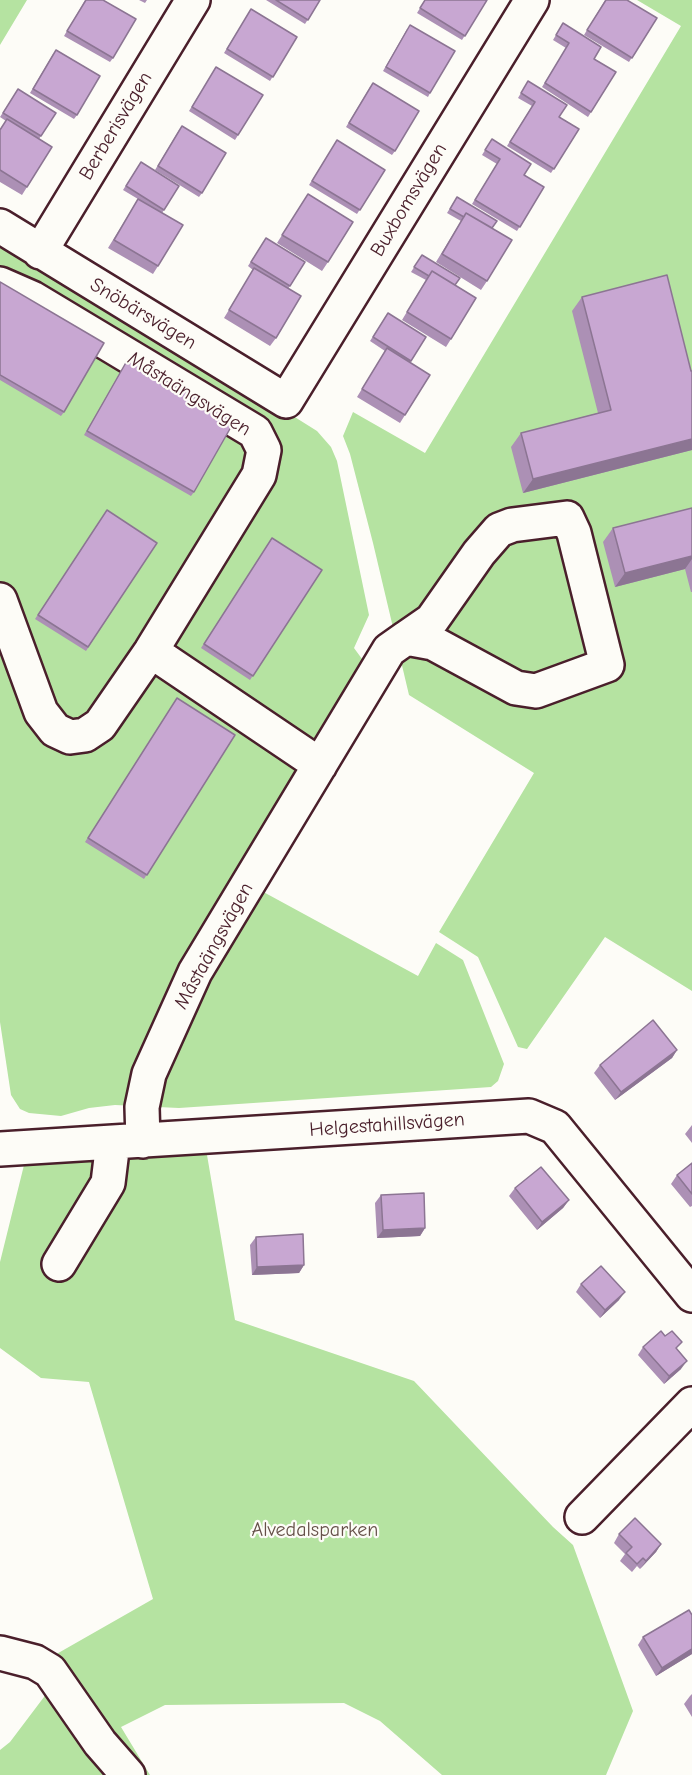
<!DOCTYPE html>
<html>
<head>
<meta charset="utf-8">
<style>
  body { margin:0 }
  canvas { display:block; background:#fdfcf7 }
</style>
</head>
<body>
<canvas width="692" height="1775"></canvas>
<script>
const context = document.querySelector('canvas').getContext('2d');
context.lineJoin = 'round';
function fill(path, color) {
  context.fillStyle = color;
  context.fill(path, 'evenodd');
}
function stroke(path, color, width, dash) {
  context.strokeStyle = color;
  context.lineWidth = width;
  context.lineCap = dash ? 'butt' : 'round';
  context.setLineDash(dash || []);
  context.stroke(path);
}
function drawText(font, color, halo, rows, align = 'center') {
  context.font = font + ' "Comic Neue",sans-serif';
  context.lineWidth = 4.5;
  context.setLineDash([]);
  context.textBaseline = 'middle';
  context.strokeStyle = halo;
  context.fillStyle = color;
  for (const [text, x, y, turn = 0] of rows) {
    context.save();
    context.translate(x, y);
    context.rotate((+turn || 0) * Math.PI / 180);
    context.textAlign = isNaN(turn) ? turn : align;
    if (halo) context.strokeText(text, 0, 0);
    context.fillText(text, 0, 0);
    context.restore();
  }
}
fill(new Path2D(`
  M 0,0 L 27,0 L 0,45 Z
  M 637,0 L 692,0 L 692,991 L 605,937 L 527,1049 L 518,1047 L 478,957 L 439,932 L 534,773 L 409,695 L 373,543 L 350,454 L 343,436 L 353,412 L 425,453 L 681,26 Z
  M 0,232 L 317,431 L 331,447 L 337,461 L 369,615 L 354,648 L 365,663 L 234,876 L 418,976 L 436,943 L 463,960 L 504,1064 L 498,1081 L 491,1087 L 179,1108 L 115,1105 L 89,1108 L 61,1116 L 29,1113 L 20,1109 L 11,1095 L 0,1022 Z
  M 206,1149 L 235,1320 L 414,1381 L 553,1527 L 573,1545 L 633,1711 L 606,1775 L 442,1775 L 380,1721 L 344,1703 L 165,1705 L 121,1727 L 150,1775 L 0,1775 L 0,1750 L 10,1742 L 44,1697 L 53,1656 L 153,1599 L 89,1382 L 41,1378 L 0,1348 L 0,1262 L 26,1157 Z`), '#b5e3a1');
const minor = new Path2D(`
  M 0,226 L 286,401 L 532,0
  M 40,252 L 193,0
  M 0,284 L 32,298 L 255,432 L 264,450 L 259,475 L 151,651 L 100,725 L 85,735 L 70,737 L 55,730 L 41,712 L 0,600
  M 151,651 L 320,765
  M 143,1141 L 142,1107 L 149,1074 L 195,972 L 389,650 L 406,638 L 433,643 L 516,688 L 536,691 L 607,665 L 574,533 L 567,518 L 512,525 L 499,530 L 479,553 L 432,620 L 406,638
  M 0,1149 L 529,1116 L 555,1127 L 692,1295
  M 59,1264 L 108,1183 L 113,1142
  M 582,1517 L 692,1404
  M 0,1653 L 35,1662 L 50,1671 L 100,1743 L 128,1775`);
stroke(minor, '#4a1f2b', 38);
stroke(minor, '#fdfcf7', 33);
fill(new Path2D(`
  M 85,0 L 113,58 L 110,62 L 64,36 Z
  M 139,0 L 147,0 L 145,3 Z
  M 266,0 L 320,0 L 305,24 Z
  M 425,0 L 487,0 L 462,40 L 417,13 Z
  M 605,0 L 657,18 L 629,62 L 584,35 Z
  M 251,9 L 297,37 L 270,81 L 224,53 Z
  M 563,23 L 594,59 L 616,72 L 588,117 L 542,87 L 566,48 L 553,40 Z
  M 407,29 L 430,93 L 428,97 L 383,71 Z
  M 53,54 L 77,115 L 74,119 L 30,93 Z
  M 216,67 L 263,95 L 235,140 L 189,111 Z
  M 528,81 L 559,117 L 579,129 L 551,173 L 507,146 L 532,106 L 518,98 Z
  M 370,87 L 395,151 L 392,155 L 346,127 Z
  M 18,89 L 56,113 L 39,139 L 27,187 L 22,195 L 0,182 L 0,129 L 6,121 L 0,117 Z
  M 179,130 L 202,193 L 199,197 L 155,170 Z
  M 492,139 L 524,175 L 544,187 L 517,231 L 472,204 L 497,164 L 482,155 Z
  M 334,145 L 385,170 L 357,214 L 309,185 Z
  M 141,162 L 179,186 L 162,213 L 158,266 L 153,274 L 108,248 L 138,199 L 123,190 Z
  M 308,194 L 328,262 L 322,271 L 277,243 Z
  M 457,197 L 492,228 L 487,281 L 481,290 L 436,262 L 461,221 L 447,213 Z
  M 266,238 L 305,262 L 288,289 L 276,338 L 270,346 L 224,318 L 253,270 L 248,266 Z
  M 422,255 L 455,285 L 451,339 L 446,347 L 402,320 L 426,280 L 411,272 Z
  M 0,282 L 64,412 L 61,416 L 0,380 Z
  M 582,297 L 692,371 L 692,450 L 523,493 L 511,447 L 521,433 L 598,413 L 572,311 Z
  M 388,313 L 426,337 L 410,362 L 405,415 L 400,423 L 357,397 L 385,351 L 370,341 Z
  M 125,364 L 194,492 L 191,496 L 84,435 Z
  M 692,508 L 692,592 L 691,592 L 685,569 L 615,587 L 603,542 L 613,528 Z
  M 107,510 L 157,543 L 86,651 L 35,619 Z
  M 272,538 L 322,570 L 250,680 L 201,648 Z
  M 177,698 L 235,735 L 144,879 L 85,842 Z
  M 677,1050 L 672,1058 L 615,1100 L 594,1073 L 600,1065 Z
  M 692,1125 L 692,1143 L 685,1134 Z
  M 692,1163 L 692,1206 L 690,1207 L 671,1184 L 677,1175 Z
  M 515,1188 L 569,1200 L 563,1208 L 537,1230 L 509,1196 Z
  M 381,1195 L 425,1228 L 420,1236 L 377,1238 L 375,1203 Z
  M 256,1237 L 304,1265 L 299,1273 L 252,1275 L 250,1245 Z
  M 581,1284 L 619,1300 L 600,1318 L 576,1292 Z
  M 665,1336 L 677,1349 L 681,1369 L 664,1384 L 638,1355 L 643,1347 Z
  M 619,1534 L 661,1544 L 656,1552 L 640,1569 L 637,1566 L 632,1572 L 620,1561 L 625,1554 L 614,1543 Z
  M 643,1637 L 692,1654 L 656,1676 L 638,1645 Z
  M 692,1694 L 692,1717 L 684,1704 L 690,1696 Z`), '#ac90b5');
fill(new Path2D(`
  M 692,439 L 692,450 L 523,493 L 533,479 Z
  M 692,556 L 692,559 L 685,569 L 615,587 L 625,573 Z
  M 677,1050 L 672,1058 L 615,1100 L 621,1092 Z
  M 569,1200 L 563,1208 L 537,1230 L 542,1222 Z
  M 425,1228 L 420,1236 L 377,1238 L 383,1230 Z
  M 304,1265 L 299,1273 L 252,1275 L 257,1267 Z
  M 625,1292 L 619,1300 L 600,1318 L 605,1310 Z
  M 687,1361 L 681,1369 L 664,1384 L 669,1376 Z
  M 661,1544 L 656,1552 L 640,1569 L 646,1561 Z
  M 692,1649 L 692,1654 L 656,1676 L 662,1668 Z`), '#8c7593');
const building = new Path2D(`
  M 86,0 L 103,0 L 136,19 L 113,58 L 67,31 Z
  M 276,0 L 320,0 L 308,20 Z
  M 425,0 L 487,0 L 465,36 L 420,8 Z
  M 606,0 L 627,0 L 657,18 L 632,58 L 587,30 Z
  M 251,9 L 297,37 L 273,77 L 227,49 Z
  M 563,23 L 601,47 L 594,59 L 616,72 L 591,112 L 545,83 L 569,43 L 556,35 Z
  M 410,25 L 455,51 L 430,93 L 386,67 Z
  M 56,50 L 100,76 L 77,115 L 33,89 Z
  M 216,67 L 263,95 L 238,135 L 192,107 Z
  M 528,81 L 567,105 L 559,117 L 579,129 L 554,169 L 510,142 L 535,102 L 521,93 Z
  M 373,83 L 419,111 L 395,151 L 349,123 Z
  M 18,89 L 56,113 L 41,136 L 3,113 Z
  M 7,119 L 52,147 L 27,187 L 0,170 L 0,130 Z
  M 182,126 L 226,153 L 202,193 L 158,166 Z
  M 492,139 L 531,164 L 524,175 L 544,187 L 520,227 L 475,200 L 500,159 L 485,150 Z
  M 337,140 L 385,170 L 360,210 L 312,181 Z
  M 141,162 L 179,186 L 164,210 L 126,186 Z
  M 308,194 L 353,222 L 328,262 L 282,235 Z
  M 457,197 L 497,221 L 492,228 L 466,213 L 464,217 L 450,209 Z
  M 138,199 L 183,225 L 158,266 L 114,240 Z
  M 466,213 L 512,240 L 487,281 L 442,254 Z
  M 266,238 L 305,262 L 290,286 L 251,262 Z
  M 422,255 L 460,278 L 455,285 L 432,271 L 429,276 L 414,267 Z
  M 254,268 L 301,296 L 276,338 L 229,310 Z
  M 432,271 L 476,298 L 451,339 L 407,312 Z
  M 667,275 L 691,371 L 692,371 L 692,439 L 533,479 L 521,433 L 611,410 L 582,297 Z
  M 0,282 L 104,343 L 64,412 L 0,375 Z
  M 388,313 L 426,337 L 411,361 L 373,337 Z
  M 387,348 L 430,375 L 405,415 L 362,389 Z
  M 128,359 L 235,420 L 194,492 L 87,431 Z
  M 692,508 L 692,556 L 625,573 L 613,528 Z
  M 107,510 L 157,543 L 88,647 L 38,615 Z
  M 272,538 L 322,570 L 253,676 L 204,644 Z
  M 177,698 L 235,735 L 147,875 L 88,838 Z
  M 653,1020 L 677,1050 L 621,1092 L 600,1065 Z
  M 692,1163 L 692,1194 L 677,1175 Z
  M 541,1167 L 569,1200 L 542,1222 L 515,1188 Z
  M 424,1193 L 425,1228 L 383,1230 L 381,1195 Z
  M 303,1234 L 304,1265 L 257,1267 L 256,1237 Z
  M 601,1266 L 625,1292 L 605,1310 L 581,1284 Z
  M 661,1331 L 665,1336 L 672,1331 L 682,1342 L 676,1348 L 687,1361 L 669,1376 L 643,1347 Z
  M 635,1518 L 661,1544 L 646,1561 L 643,1558 L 637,1564 L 626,1553 L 632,1547 L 619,1534 Z
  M 689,1610 L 692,1615 L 692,1649 L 662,1668 L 643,1637 Z`);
fill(building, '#c8a7d2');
stroke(building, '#8c7593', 1.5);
drawText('20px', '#4a1f2b', '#fdfcf7', [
  ["Berberisvägen",116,126,-59],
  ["Buxbomsvägen",409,200,-59],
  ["Snöbärsvägen",143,314,31],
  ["Måstaängsvägen",189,394,32],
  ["Måstaängsvägen",214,946,-61],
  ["Helgestahillsvägen",387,1125,-4]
]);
drawText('20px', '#655048', '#fdfcf7', [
  ["Alvedalsparken",315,1530]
]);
</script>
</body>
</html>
